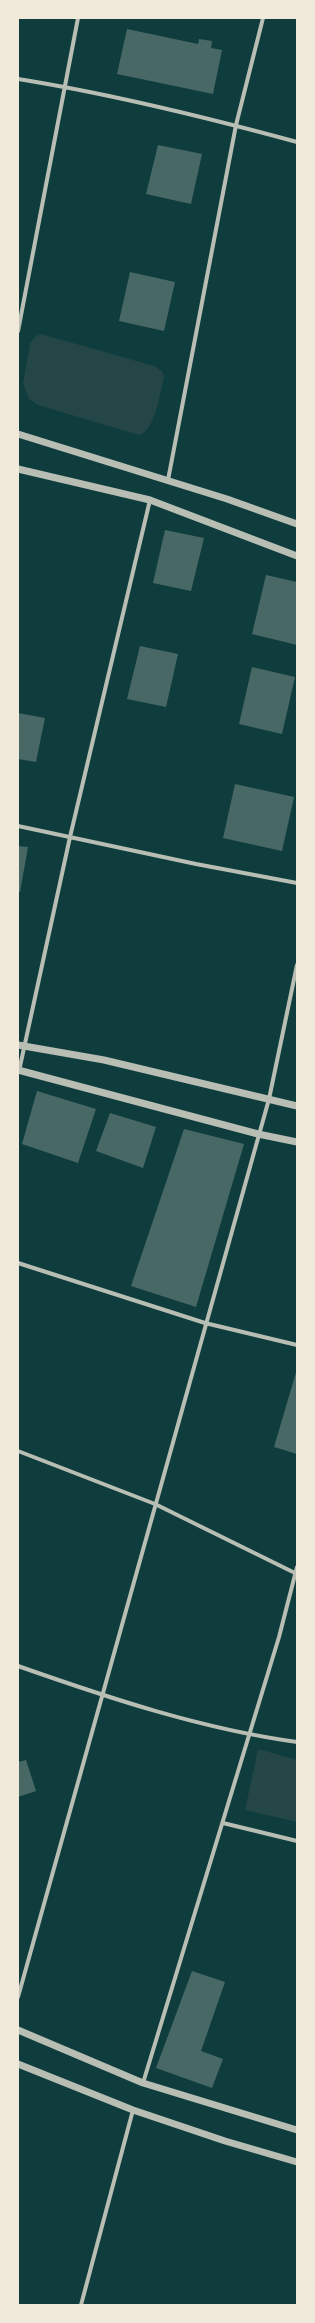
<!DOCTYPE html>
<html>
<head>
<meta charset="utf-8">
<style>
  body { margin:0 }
  #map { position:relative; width:315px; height:2323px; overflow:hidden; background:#0f3d3e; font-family:Cabin,sans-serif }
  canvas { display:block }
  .frame { position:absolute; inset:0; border:19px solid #f1e9da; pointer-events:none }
</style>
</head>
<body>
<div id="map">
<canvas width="315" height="2323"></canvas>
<div class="frame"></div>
</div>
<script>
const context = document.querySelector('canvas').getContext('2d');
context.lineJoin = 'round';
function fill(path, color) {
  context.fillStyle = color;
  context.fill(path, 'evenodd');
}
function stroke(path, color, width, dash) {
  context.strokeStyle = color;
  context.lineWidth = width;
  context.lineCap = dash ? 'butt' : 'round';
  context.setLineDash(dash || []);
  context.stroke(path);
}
fill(new Path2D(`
  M 41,334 L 154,366 L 162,371 L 164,377 C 160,393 155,431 139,435 L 38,405 L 29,399 L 23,384 L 30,343 L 36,336 Z
  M 258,1749 L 297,1760 L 297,1822 L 245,1810 Z`), '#244646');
fill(new Path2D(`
  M 127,29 L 198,44 L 199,39 L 212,41 L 211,48 L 222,50 L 213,94 L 117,74 Z
  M 158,145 L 202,154 L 191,204 L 146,194 Z
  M 130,272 L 175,282 L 164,331 L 119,321 Z
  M 165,530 L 204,538 L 191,591 L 153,583 Z
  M 266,575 L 297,582 L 297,645 L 252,634 Z
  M 140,646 L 178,654 L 166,707 L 127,699 Z
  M 252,667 L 295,677 L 282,734 L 239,724 Z
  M 18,713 L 45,718 L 36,762 L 18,759 Z
  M 235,784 L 294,797 L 282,851 L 223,838 Z
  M 18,846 L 28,847 L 20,892 L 18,892 Z
  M 37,1091 L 96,1109 L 78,1163 L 22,1144 Z
  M 110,1113 L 156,1127 L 143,1168 L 96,1151 Z
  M 184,1129 L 244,1144 L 196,1307 L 131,1286 Z
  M 297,1369 L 297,1454 L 274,1447 Z
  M 26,1760 L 36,1791 L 18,1797 L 18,1762 Z
  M 192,1971 L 225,1982 L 201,2051 L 223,2059 L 212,2088 L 156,2068 Z`), '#486865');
stroke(new Path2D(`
  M 18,79 C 112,94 205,117 297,142
  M 18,331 L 78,18
  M 168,480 L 236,125 L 263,18
  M 18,826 L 196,864 L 297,883
  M 19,1071 L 70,837 L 150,500
  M 18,1263 L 205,1323 L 297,1345
  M 18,1451 L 155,1504 L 297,1574
  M 18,1666 C 109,1698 202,1729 297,1742
  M 223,1823 L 297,1841
  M 18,1997 L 269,1099 L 297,965
  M 143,2083 L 279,1637 L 297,1567
  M 81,2305 L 133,2110`), '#b8beb3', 4);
stroke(new Path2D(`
  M 18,434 L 227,499 L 297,524
  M 18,469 L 150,500 L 297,556
  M 18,1045 L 104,1060 L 297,1106
  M 18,1070 L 258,1134 L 297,1142
  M 18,2030 L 143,2083 L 297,2130
  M 18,2064 L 133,2110 L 225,2141 L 297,2162`), '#b8beb3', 7);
</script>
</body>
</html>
